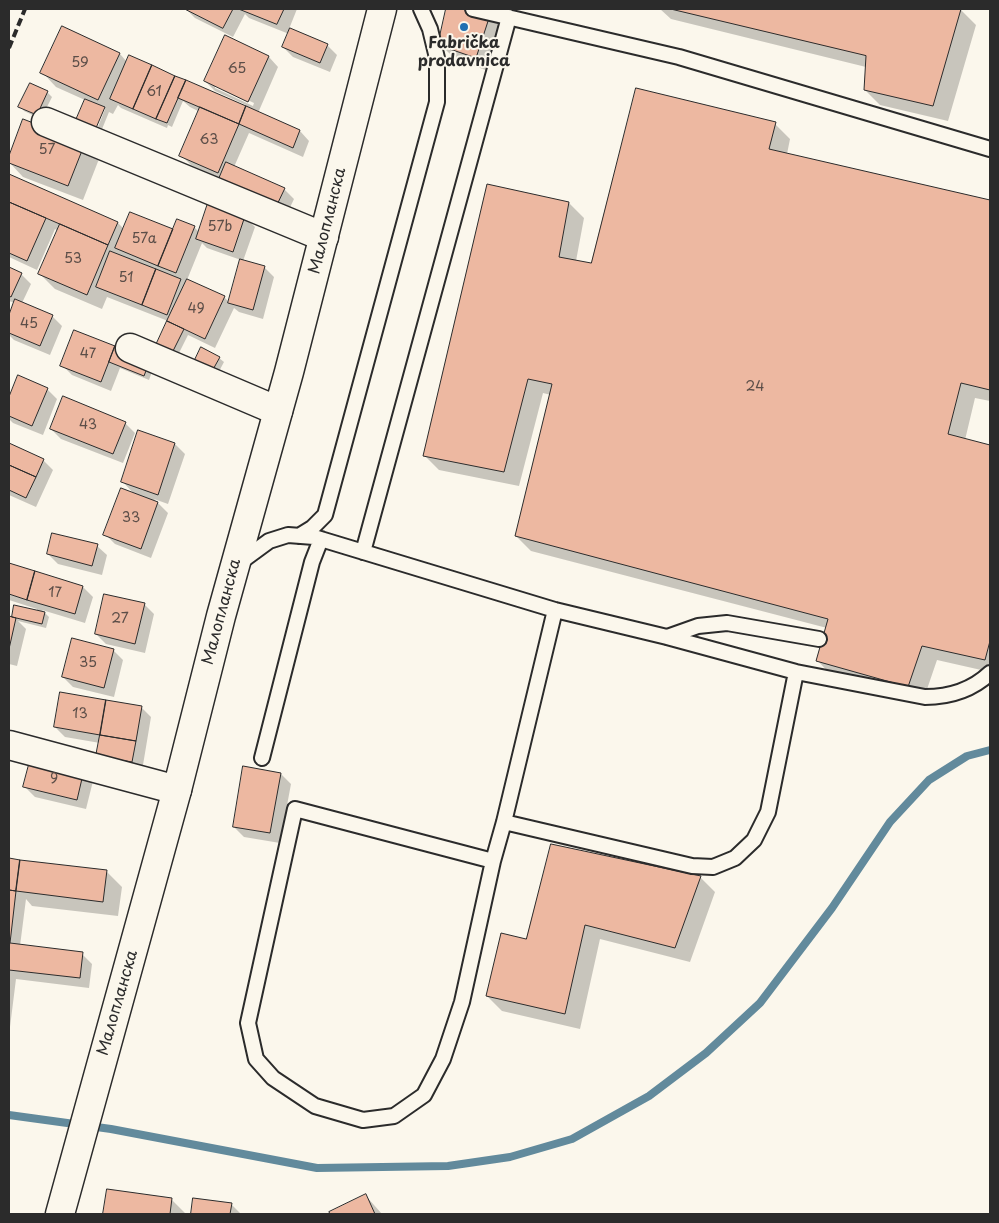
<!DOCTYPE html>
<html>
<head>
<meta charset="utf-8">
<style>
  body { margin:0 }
  #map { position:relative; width:999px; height:1223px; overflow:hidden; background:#fbf7ec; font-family:"Playpen Sans",sans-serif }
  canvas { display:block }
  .frame { position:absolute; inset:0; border:10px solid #2b2b2b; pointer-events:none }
</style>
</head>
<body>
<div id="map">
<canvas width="999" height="1223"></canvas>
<div class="frame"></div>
</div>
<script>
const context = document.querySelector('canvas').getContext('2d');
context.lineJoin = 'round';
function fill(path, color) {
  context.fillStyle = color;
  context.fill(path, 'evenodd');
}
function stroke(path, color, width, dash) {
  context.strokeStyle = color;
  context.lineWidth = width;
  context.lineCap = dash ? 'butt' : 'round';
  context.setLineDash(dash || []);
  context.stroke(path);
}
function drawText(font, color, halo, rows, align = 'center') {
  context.font = font + ' "Playpen Sans",sans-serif';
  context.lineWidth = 4;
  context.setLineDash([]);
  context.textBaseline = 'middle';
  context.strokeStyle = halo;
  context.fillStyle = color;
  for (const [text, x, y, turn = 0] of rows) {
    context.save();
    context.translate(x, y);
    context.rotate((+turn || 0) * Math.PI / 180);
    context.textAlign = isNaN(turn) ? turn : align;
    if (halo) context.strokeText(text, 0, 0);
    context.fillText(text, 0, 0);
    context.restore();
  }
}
fill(new Path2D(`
  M 186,9 L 297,9 L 289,29 L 327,45 L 337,55 L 330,72 L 293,57 L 283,47 L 289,34 L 249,18 L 245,14 L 233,37 L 195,18 Z
  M 447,9 L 511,9 L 491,72 L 455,59 L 440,44 Z
  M 660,9 L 955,9 L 961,10 L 976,25 L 948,121 L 880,105 L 865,90 L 866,67 L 671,19 Z
  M 63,28 L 120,54 L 127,62 L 245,107 L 246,105 L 215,91 L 205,81 L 225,37 L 269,57 L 278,67 L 258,113 L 300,131 L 309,141 L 303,157 L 249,133 L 234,167 L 284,189 L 294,199 L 284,220 L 220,178 L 191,165 L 181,155 L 200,112 L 190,107 L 183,101 L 172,127 L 168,125 L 167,128 L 121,108 L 118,105 L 113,114 L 109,112 L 98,139 L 94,137 L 105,109 L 56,87 L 42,72 ZM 215,85 L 254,103 L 253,106 L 215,88 Z
  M 47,92 L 52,97 L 41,119 L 24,111 L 20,106 Z
  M 24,120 L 99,159 L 83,200 L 23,177 L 9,162 Z
  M 775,124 L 790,139 L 787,154 L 990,201 L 990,401 L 975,398 L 965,440 L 990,447 L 990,672 L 937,660 L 923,701 L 832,676 L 817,660 L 827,628 L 531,551 L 516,536 L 551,395 L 543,393 L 519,486 L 439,470 L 424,455 L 488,185 L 569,203 L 584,218 L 576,261 L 592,264 Z
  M 9,175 L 118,223 L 124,229 L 174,231 L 194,227 L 199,232 L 245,217 L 255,227 L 243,261 L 264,267 L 274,277 L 263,319 L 239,312 L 234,308 L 215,348 L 188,335 L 177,357 L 157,345 L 168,321 L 107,297 L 102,309 L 55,289 L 40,274 L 58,231 L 55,229 L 37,270 L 9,257 ZM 202,243 L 207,248 L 241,260 L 229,302 L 224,297 L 187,280 Z
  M 9,268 L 21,274 L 31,284 L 22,303 L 52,316 L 62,326 L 50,355 L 14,340 L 9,335 L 9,319 L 15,303 L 9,301 Z
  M 75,332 L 150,361 L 154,366 L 149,380 L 120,368 L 111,391 L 72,375 L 62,365 Z
  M 219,358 L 224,362 L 216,377 L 199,368 Z
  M 47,389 L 57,399 L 43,435 L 13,423 L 9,419 L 9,399 Z
  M 125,423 L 135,433 L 123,463 L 61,439 L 51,429 Z
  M 139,432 L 175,444 L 185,454 L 168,504 L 154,499 L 168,513 L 151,558 L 115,544 L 105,534 L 135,495 L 123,482 Z
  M 9,444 L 43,460 L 53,470 L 36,507 L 9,495 Z
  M 97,546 L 107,555 L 102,575 L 58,564 L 48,554 Z
  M 9,565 L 83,587 L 93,597 L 85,623 L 42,610 L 49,617 L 46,628 L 18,621 L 26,629 L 17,666 L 9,664 L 9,617 L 12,618 L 37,611 L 37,609 L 9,600 Z
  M 144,604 L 154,614 L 145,653 L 106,644 L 96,634 Z
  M 113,650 L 123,660 L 114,697 L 73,687 L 63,677 Z
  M 141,707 L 151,717 L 142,771 L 98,756 L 100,743 L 65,737 L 55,727 Z
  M 32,758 L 93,781 L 86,809 L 35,797 L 25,787 Z
  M 281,774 L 291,784 L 280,843 L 244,837 L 234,827 Z
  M 9,859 L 107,872 L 122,887 L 118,916 L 32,906 L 26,899 L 20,946 L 82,954 L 92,964 L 89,988 L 16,979 L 9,1035 Z
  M 700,877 L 715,892 L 690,962 L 600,939 L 580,1029 L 502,1011 L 487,996 L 527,940 Z
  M 108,1191 L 171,1199 L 186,1214 L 104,1214 Z
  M 366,1196 L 382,1214 L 332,1214 L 331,1212 Z
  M 194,1199 L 231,1204 L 241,1214 L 193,1214 Z`), '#0003');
stroke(new Path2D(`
  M 9,1115 L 111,1129 L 317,1168 L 448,1166 L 510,1157 L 572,1139 L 649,1096 L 706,1053 L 760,1003 L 832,908 L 890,822 L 929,780 L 967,756 L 990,750`), '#628a9c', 8);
const building = new Path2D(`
  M 185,9 L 233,9 L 223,28 Z
  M 239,9 L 284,9 L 277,24 Z
  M 446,9 L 492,9 L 476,58 L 438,45 Z
  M 671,9 L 961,9 L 933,106 L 864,90 L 866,56 Z
  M 62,26 L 120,53 L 98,100 L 40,73 Z
  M 290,28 L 328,44 L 320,63 L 282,47 Z
  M 225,35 L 269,56 L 248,102 L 204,81 Z
  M 129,55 L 152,65 L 133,109 L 110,99 Z
  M 152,65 L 175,76 L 156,119 L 133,109 Z
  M 175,76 L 186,80 L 167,123 L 156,119 Z
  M 186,80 L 246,106 L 239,124 L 178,98 Z
  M 30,83 L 48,91 L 37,115 L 18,107 Z
  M 636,88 L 776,122 L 769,149 L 990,200 L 990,390 L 961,383 L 948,434 L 990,445 L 990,641 L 985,660 L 922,646 L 908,687 L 816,661 L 828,619 L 515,536 L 552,384 L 528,379 L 504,472 L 423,456 L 487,184 L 569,202 L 559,257 L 591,263 Z
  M 85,99 L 105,107 L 93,135 L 73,127 Z
  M 246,106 L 300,130 L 293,148 L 239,124 Z
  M 200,107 L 239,124 L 218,173 L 179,156 Z
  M 23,119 L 85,143 L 68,186 L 9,163 L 9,156 Z
  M 226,162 L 285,188 L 274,211 L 216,186 Z
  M 9,174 L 118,222 L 108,245 L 9,202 Z
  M 9,202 L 46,218 L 27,261 L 9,253 Z
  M 208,203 L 245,216 L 233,252 L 196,239 Z
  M 130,212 L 173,229 L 158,266 L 115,248 Z
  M 177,219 L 195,226 L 176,273 L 158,266 Z
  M 60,224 L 108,245 L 87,295 L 38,274 Z
  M 110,251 L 156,269 L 142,305 L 96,287 Z
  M 240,259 L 265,266 L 253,310 L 228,303 Z
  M 9,267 L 22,273 L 11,297 L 9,296 Z
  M 156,269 L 181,279 L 167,315 L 142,305 Z
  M 187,279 L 225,296 L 205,339 L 167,321 Z
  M 15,299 L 53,315 L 40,346 L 9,333 L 9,315 Z
  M 167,321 L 184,329 L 172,353 L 156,345 Z
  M 74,330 L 115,346 L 101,382 L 60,366 Z
  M 115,346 L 150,360 L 144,376 L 109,362 Z
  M 201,347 L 220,357 L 211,373 L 193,364 Z
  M 18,375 L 48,388 L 32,426 L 9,416 L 9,397 Z
  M 63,396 L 126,422 L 113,454 L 50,429 Z
  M 138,430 L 175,443 L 158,495 L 121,482 Z
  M 9,443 L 44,459 L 36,477 L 9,465 Z
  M 9,465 L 36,477 L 26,498 L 9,490 Z
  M 121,488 L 158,502 L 141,549 L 103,535 Z
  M 52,533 L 98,544 L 92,566 L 47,554 Z
  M 9,563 L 35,571 L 27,600 L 9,594 Z
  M 35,571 L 83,586 L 75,614 L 27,600 Z
  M 104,594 L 145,603 L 135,644 L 95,634 Z
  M 14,605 L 45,612 L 42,624 L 12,617 Z
  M 9,616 L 16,618 L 9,649 Z
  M 72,638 L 114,649 L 104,688 L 62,677 Z
  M 60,692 L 106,700 L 100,735 L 54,727 Z
  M 106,700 L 142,706 L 136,741 L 100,735 Z
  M 100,735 L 136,741 L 132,762 L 96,756 Z
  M 31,757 L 84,770 L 77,800 L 23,787 Z
  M 243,766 L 281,773 L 270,833 L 233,827 Z
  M 551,844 L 701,876 L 675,948 L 585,925 L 565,1014 L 486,996 L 501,933 L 526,939 Z
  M 9,858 L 20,860 L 16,891 L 9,890 Z
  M 20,860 L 107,870 L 103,902 L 16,891 Z
  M 9,890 L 16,891 L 10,943 L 9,943 Z
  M 10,943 L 83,952 L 80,978 L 9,970 Z
  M 107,1189 L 172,1198 L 170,1214 L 103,1214 Z
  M 366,1194 L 375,1214 L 330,1214 L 329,1212 Z
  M 193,1198 L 232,1203 L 230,1214 L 191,1214 Z`);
fill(building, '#edb8a1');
stroke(building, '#2b2b2b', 1);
const lane = new Path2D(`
  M 473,9 L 679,57 L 990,149
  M 299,536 L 312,528 L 325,515 L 437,102 L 437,58 L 430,29 L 421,9
  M 363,552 L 509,17
  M 239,563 L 269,541 L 288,535 L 314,537 L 555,610 L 667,637 L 796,672 L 925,697 C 949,697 972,690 990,673
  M 667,637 L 698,626 L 727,623 L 819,639
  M 262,758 L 312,562 L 321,539
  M 504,822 L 692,866 L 713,867 L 735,858 L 754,840 L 768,812 L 796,672
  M 493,861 L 295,809 L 248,1023 L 256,1059 L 273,1078 L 315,1106 L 363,1120 L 394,1116 L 424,1095 L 443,1059 L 462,1002 L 493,861 L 504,822 L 555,610`);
const street = new Path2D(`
  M 46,122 L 324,237
  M 130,348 L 278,411
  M 9,745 L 177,790`);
const primary = new Path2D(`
  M 60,1214 L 177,790 L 221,616 L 289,372 L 382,9`);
stroke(lane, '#2b2b2b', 18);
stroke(street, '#2b2b2b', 31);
stroke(primary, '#2b2b2b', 31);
stroke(lane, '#fbf7ec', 14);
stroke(street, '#fbf7ec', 28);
stroke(primary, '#fbf7ec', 28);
stroke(new Path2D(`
  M 9,48 L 25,9`), '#2b2b2b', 4, [8, 4]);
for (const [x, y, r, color] of [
  [464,27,5,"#1f6fb2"]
]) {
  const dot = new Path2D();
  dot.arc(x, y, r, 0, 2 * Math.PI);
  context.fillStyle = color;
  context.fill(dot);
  stroke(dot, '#fbf7ec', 2);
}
drawText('14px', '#5c4e48', null, [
  ["59",80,63],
  ["65",237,69],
  ["61",154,92],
  ["63",209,140],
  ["57",47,150],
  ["57b",220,227],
  ["57a",144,239],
  ["53",73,259],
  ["51",126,278],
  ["49",196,309],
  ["45",29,324],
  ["47",88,354],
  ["24",755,387],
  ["43",88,425],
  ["33",131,518],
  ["17",55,593],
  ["27",120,619],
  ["35",88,663],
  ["13",80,714],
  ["9",54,779]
]);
drawText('bold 16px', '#2b2b2b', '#fbf7ec', [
  ["Fabrička",464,44],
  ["prodavnica",464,62]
]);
drawText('16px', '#2b2b2b', '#fbf7ec', [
  ["Малопланска",328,221,-76],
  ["Малопланска",222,612,-75],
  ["Малопланска",118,1003,-74]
]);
</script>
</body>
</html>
